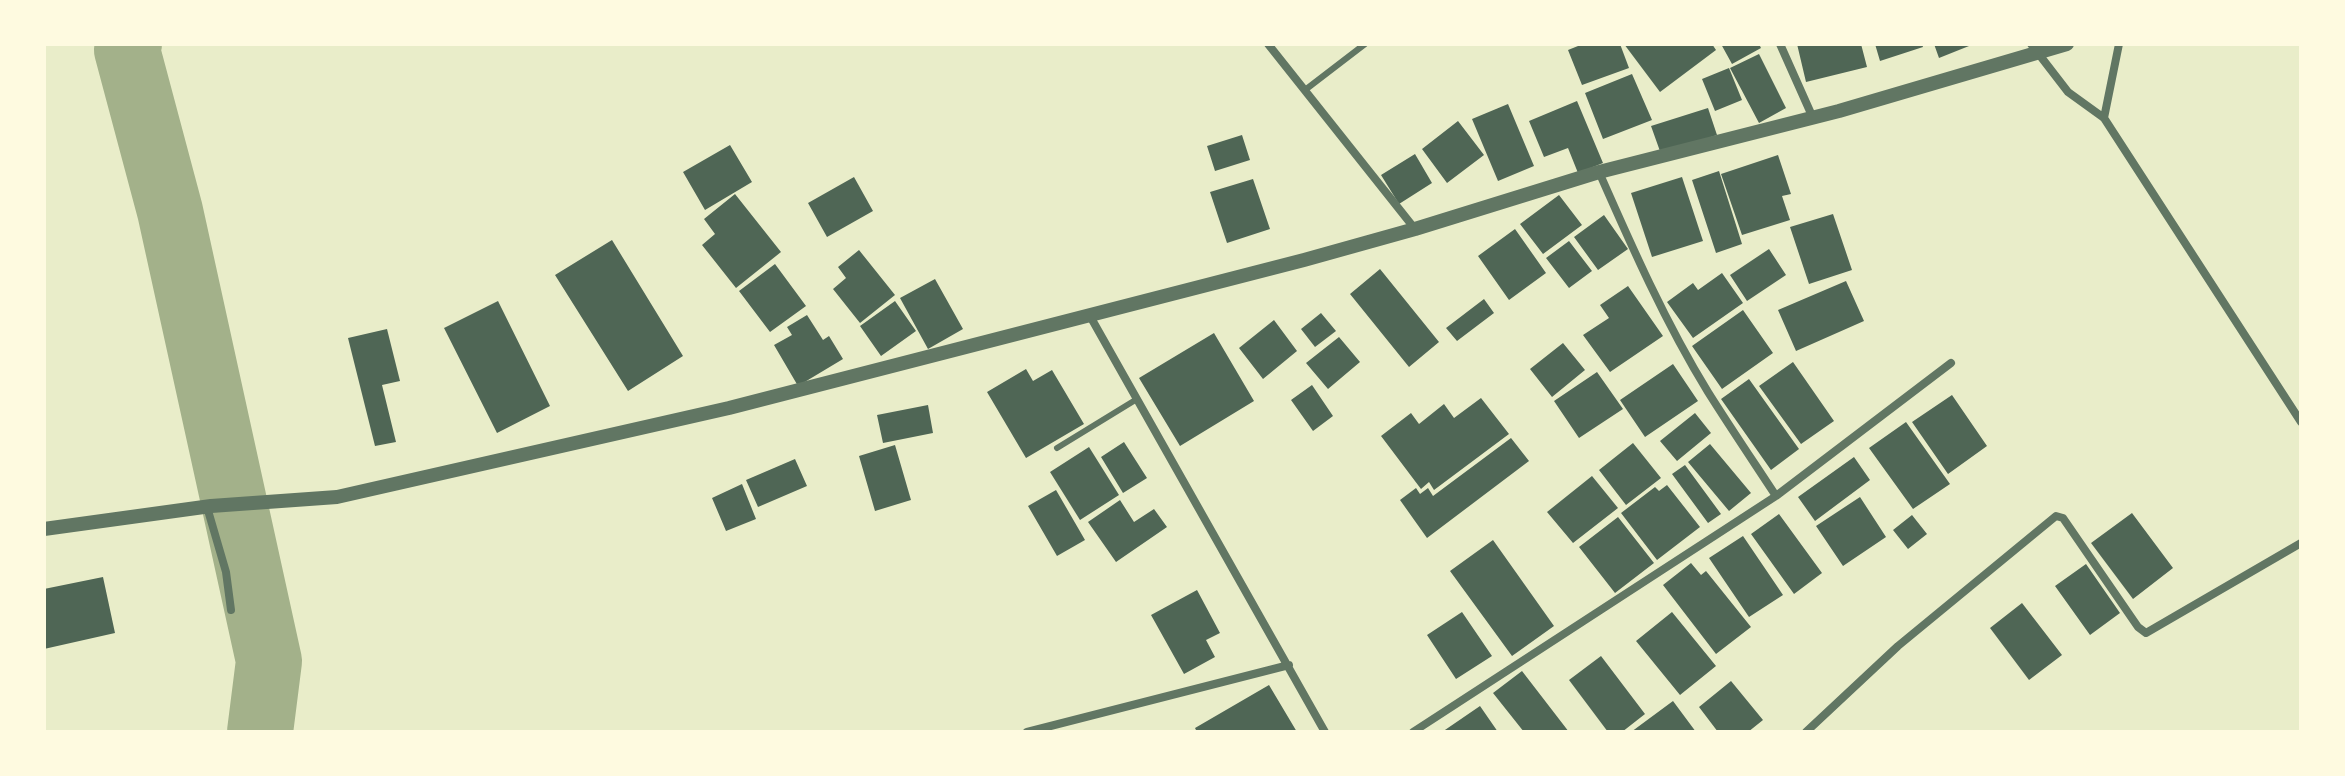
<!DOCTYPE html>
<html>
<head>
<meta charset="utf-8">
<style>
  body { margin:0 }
  #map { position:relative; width:2345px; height:776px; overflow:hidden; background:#e9edc9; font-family:"Work Sans",sans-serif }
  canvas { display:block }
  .frame { position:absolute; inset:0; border:46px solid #fefae0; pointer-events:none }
</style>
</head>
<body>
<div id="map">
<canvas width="2345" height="776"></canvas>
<div class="frame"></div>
</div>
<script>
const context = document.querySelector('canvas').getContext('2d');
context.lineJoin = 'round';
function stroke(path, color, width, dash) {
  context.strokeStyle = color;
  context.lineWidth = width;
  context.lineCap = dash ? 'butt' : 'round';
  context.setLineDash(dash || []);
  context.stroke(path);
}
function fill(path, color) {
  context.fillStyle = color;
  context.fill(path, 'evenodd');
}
stroke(new Path2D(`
  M 129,44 L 127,50 L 170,211 L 269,661 L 260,732`), '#a3b18a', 66);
fill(new Path2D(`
  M 1583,44 L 1620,44 L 1629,68 L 1582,85 L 1568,50 Z
  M 1624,44 L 1712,44 L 1716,50 L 1660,92 Z
  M 1721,44 L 1759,44 L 1761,48 L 1732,64 Z
  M 1797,44 L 1861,44 L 1867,67 L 1806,82 Z
  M 1875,44 L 1922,44 L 1923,47 L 1880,61 Z
  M 1934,44 L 1974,44 L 1939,58 Z
  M 1759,54 L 1786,108 L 1759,123 L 1730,68 Z
  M 1729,68 L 1742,100 L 1715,111 L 1702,79 Z
  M 1632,74 L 1652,120 L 1603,139 L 1585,93 Z
  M 1577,101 L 1603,163 L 1578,173 L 1568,148 L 1544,157 L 1529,121 Z
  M 1508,104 L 1534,166 L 1498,181 L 1472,119 Z
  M 1708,108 L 1717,135 L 1661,154 L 1651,126 Z
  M 1458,121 L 1484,155 L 1447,183 L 1422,149 Z
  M 1242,135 L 1250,160 L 1215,171 L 1207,146 Z
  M 730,145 L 752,182 L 705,210 L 683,172 Z
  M 1415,154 L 1432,183 L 1399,204 L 1381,175 Z
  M 1778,155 L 1791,194 L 1782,196 L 1790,220 L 1742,235 L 1721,174 Z
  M 1719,171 L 1742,244 L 1716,253 L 1692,180 Z
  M 854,177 L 873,211 L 827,237 L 808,203 Z
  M 1682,177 L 1703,241 L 1652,257 L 1631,193 Z
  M 1253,179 L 1270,229 L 1227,243 L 1210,192 Z
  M 735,194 L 781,252 L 736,288 L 702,245 L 715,234 L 704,219 Z
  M 1559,195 L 1582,225 L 1543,254 L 1520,224 Z
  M 1833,214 L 1852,270 L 1809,284 L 1790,227 Z
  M 1604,215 L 1628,249 L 1598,270 L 1574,237 Z
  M 1515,229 L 1546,273 L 1509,300 L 1478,256 Z
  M 612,240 L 683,356 L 628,391 L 555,275 Z
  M 1569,241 L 1592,271 L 1569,288 L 1546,258 Z
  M 1769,249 L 1786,275 L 1747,301 L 1730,275 Z
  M 859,250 L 895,295 L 860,323 L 833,289 L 846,278 L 838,267 Z
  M 775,264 L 806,306 L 770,332 L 739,291 Z
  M 1380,269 L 1439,342 L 1409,367 L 1350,294 Z
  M 1722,273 L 1743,303 L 1693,338 L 1667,302 L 1693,283 L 1698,290 Z
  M 935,279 L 963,329 L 928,349 L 900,298 Z
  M 1846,281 L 1864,321 L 1796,351 L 1778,310 Z
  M 1628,286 L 1663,336 L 1610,372 L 1583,335 L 1609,318 L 1600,305 Z
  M 1484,299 L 1494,313 L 1457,341 L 1446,328 Z
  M 498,301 L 550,406 L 497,433 L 444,328 Z
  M 895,301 L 916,331 L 881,356 L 860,326 Z
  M 1743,310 L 1773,353 L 1722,389 L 1692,346 Z
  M 1321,313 L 1336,331 L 1315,347 L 1301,329 Z
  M 807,315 L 823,340 L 829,336 L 843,359 L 798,386 L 774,345 L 792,335 L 787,327 Z
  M 1274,320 L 1297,351 L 1263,379 L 1239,348 Z
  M 387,329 L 400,381 L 382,385 L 396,442 L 375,446 L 348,338 Z
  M 1214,333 L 1254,401 L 1180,446 L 1139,378 Z
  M 1339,337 L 1360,362 L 1328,389 L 1306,363 Z
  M 1563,343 L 1585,370 L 1552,397 L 1530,369 Z
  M 1793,362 L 1834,421 L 1801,444 L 1759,386 Z
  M 1673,364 L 1698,401 L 1645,437 L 1620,400 Z
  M 1026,369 L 1033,381 L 1052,370 L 1084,424 L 1026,458 L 987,392 Z
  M 1597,372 L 1623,409 L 1579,438 L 1554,401 Z
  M 1749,379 L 1799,449 L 1771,470 L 1721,399 Z
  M 1312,385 L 1333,416 L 1313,431 L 1291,400 Z
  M 1952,395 L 1987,446 L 1948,474 L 1912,422 Z
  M 1481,398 L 1509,434 L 1434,490 L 1429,482 L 1421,489 L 1381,436 L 1411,413 L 1419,424 L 1444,404 L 1454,418 Z
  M 928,405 L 933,433 L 883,443 L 877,415 Z
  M 1695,413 L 1711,433 L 1677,461 L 1660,441 Z
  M 1906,422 L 1950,484 L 1913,509 L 1869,448 Z
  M 1511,438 L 1529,461 L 1427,538 L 1400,500 L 1416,488 L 1420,494 L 1428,488 L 1433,496 Z
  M 1124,442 L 1147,478 L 1123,493 L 1101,457 Z
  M 1633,443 L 1661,478 L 1626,505 L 1599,470 Z
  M 1710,444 L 1751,493 L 1729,511 L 1688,462 Z
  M 895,445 L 911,500 L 875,511 L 859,456 Z
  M 1089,447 L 1119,495 L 1080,520 L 1050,472 Z
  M 1854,457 L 1870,480 L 1815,521 L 1798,497 Z
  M 795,459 L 807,486 L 758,507 L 746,480 Z
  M 1685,465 L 1721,514 L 1708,523 L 1672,474 Z
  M 1592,476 L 1618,508 L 1573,543 L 1547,512 Z
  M 742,484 L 756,519 L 726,531 L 712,498 Z
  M 1667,485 L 1700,527 L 1657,560 L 1621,513 L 1655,487 L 1659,491 Z
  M 1056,490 L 1085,540 L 1057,556 L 1028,506 Z
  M 1860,497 L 1886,537 L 1843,566 L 1816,526 Z
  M 1120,500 L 1134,522 L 1154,509 L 1167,527 L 1116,562 L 1088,522 Z
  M 2132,513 L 2173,568 L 2133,599 L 2091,543 Z
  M 1779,514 L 1822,573 L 1794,594 L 1751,534 Z
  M 1912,515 L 1927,534 L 1908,549 L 1893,530 Z
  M 1618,517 L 1654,563 L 1615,593 L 1579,547 Z
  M 1743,536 L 1783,595 L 1749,617 L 1709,558 Z
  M 1493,540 L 1554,626 L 1512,656 L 1450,571 Z
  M 1691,563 L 1701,575 L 1706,571 L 1751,627 L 1716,654 L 1663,585 Z
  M 2086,564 L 2120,613 L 2090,635 L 2055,586 Z
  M 103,577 L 115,633 L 44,649 L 44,589 Z
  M 1197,590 L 1220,633 L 1206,640 L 1215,657 L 1184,674 L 1151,615 Z
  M 2022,603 L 2062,655 L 2029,680 L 1990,628 Z
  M 1462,612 L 1492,656 L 1456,679 L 1427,635 Z
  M 1672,612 L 1716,666 L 1680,695 L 1636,641 Z
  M 1601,656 L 1645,714 L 1622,732 L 1608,732 L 1569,680 Z
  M 1522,671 L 1569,732 L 1524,732 L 1493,693 Z
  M 1731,681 L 1763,720 L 1748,732 L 1718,732 L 1699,707 Z
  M 1269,685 L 1297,732 L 1197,732 L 1195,728 Z
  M 1673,701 L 1696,732 L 1631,732 Z
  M 1480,706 L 1498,732 L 1442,732 Z`), '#4f6655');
stroke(new Path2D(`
  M 1305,90 L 1365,44
  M 1057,448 L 1137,399`), '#617663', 6);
stroke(new Path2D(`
  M 1268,44 L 1415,229
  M 1780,44 L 1813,118
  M 2031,44 L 2068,92 L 2104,118 L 2301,422
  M 2104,118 L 2119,44
  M 1599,172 C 1632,247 1665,322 1708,392 C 1730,427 1753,461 1776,496
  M 1090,316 L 1325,732
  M 207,507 L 226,572 L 231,610
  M 1027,732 L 1289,665
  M 1413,732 L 1776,496 L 1951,363
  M 1806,732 L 1898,646 L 2056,516 L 2063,518 L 2138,627 L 2146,633 L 2301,543`), '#617663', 8);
stroke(new Path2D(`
  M 44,529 L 211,506 L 337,497 L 729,408 L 1304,260 L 1415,229 L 1599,172 L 1839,111 L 2067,44`), '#617663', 14);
</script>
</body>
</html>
